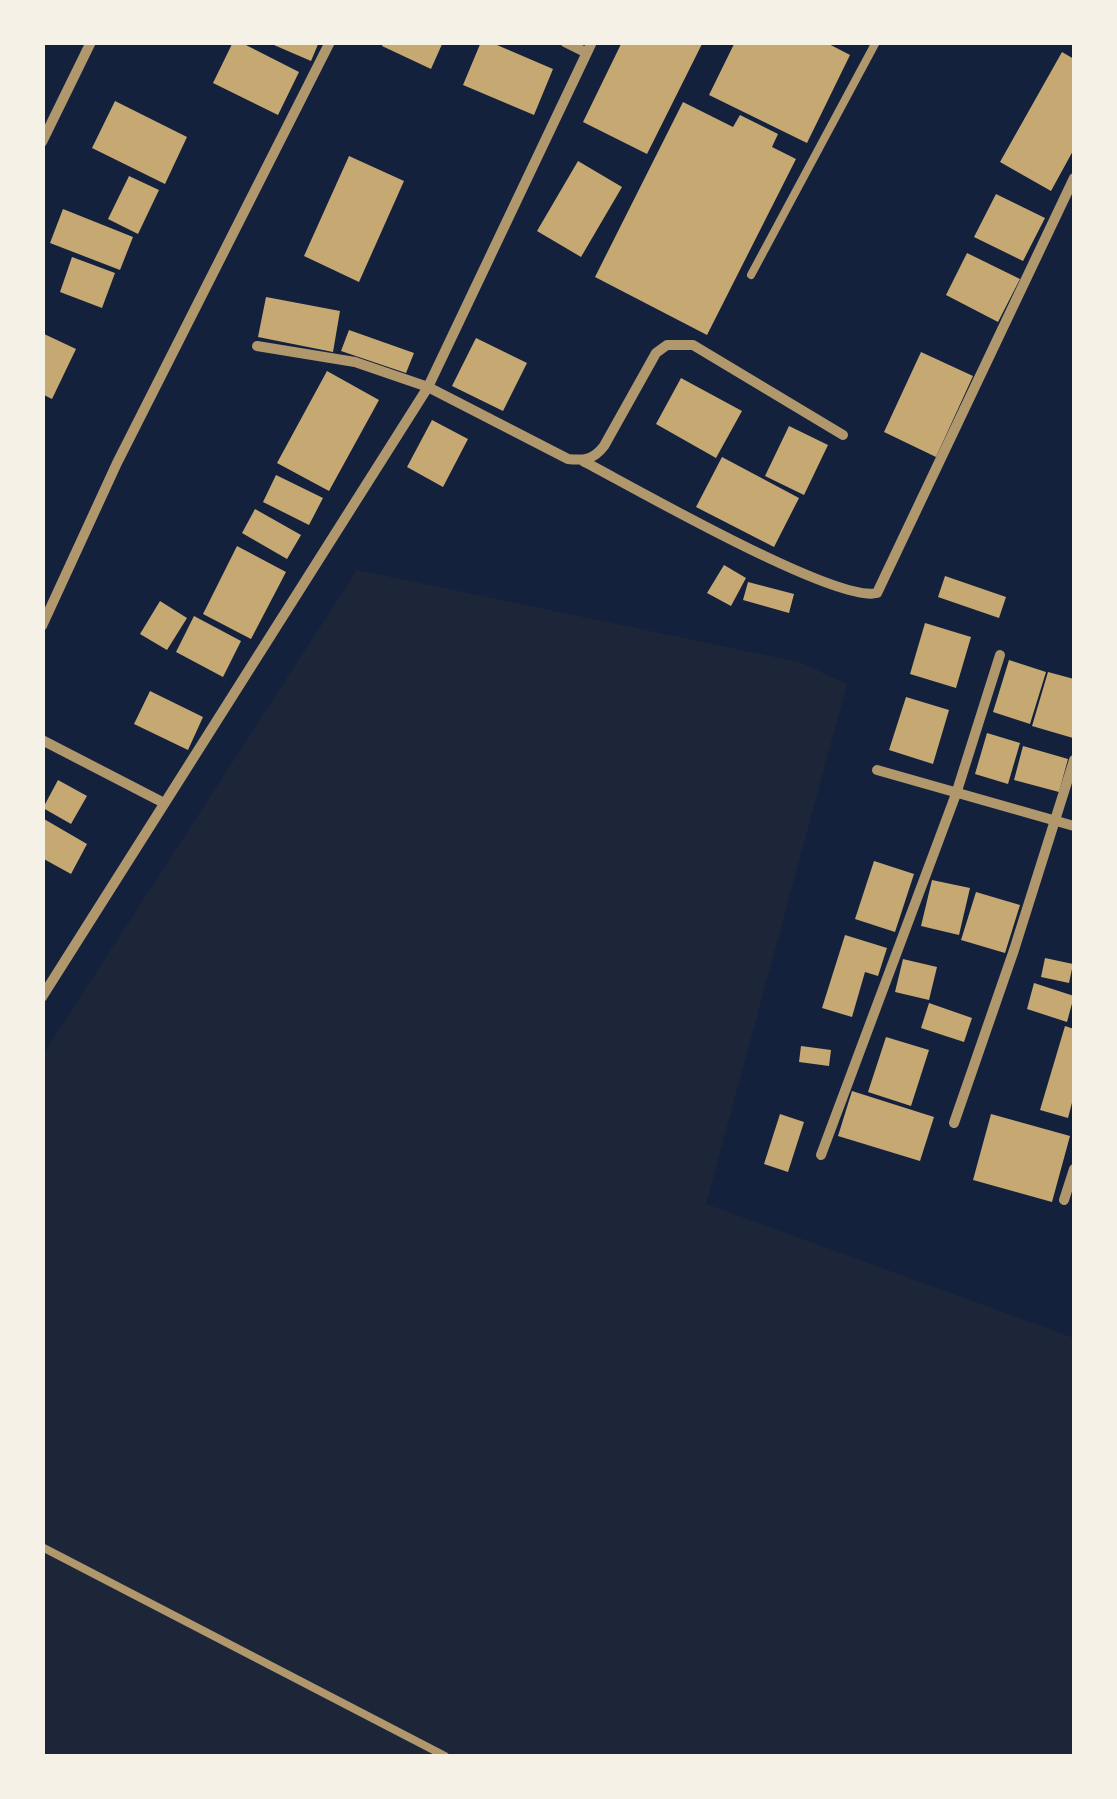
<!DOCTYPE html>
<html>
<head>
<meta charset="utf-8">
<style>
  body { margin:0 }
  #map { position:relative; width:1117px; height:1799px; overflow:hidden; background:#14213d; font-family:"Varela Round",sans-serif }
  canvas { display:block }
  .frame { position:absolute; inset:0; border:45px solid #f6f1e7; pointer-events:none }
</style>
</head>
<body>
<div id="map">
<canvas width="1117" height="1799"></canvas>
<div class="frame"></div>
</div>
<script>
const context = document.querySelector('canvas').getContext('2d');
context.lineJoin = 'round';
function fill(path, color) {
  context.fillStyle = color;
  context.fill(path, 'evenodd');
}
function stroke(path, color, width, dash) {
  context.strokeStyle = color;
  context.lineWidth = width;
  context.lineCap = dash ? 'butt' : 'round';
  context.setLineDash(dash || []);
  context.stroke(path);
}
fill(new Path2D(`
  M 357,570 L 799,662 L 847,684 L 706,1204 L 1074,1338 L 1074,1756 L 43,1756 L 42,1056 Z`), '#1d2539');
fill(new Path2D(`
  M 233,42 L 240,42 L 299,72 L 278,115 L 213,83 Z
  M 267,42 L 319,42 L 311,61 Z
  M 384,42 L 443,42 L 431,69 L 382,46 Z
  M 481,42 L 490,42 L 553,69 L 534,115 L 463,85 Z
  M 622,42 L 703,42 L 647,154 L 583,122 Z
  M 735,42 L 825,42 L 850,55 L 807,143 L 709,95 Z
  M 1062,52 L 1074,59 L 1074,149 L 1051,191 L 1000,162 Z
  M 115,101 L 187,137 L 165,184 L 92,148 Z
  M 683,102 L 733,127 L 740,115 L 778,134 L 772,147 L 796,159 L 707,335 L 595,277 Z
  M 349,156 L 404,181 L 359,282 L 304,256 Z
  M 578,161 L 622,187 L 581,257 L 537,231 Z
  M 129,176 L 159,190 L 138,234 L 108,219 Z
  M 996,194 L 1045,218 L 1023,261 L 974,237 Z
  M 63,209 L 133,237 L 120,270 L 50,243 Z
  M 967,253 L 1020,279 L 998,322 L 946,295 Z
  M 72,257 L 115,273 L 102,308 L 60,292 Z
  M 266,297 L 340,311 L 333,352 L 258,337 Z
  M 349,330 L 414,353 L 406,373 L 341,351 Z
  M 42,333 L 76,349 L 52,399 L 42,394 Z
  M 476,338 L 527,363 L 503,411 L 452,386 Z
  M 921,352 L 973,376 L 936,457 L 884,432 Z
  M 327,371 L 379,400 L 329,491 L 277,463 Z
  M 681,378 L 742,411 L 716,458 L 656,424 Z
  M 432,420 L 468,439 L 443,487 L 407,467 Z
  M 789,426 L 828,445 L 804,495 L 765,476 Z
  M 722,457 L 799,498 L 774,547 L 696,507 Z
  M 276,475 L 323,498 L 309,525 L 263,502 Z
  M 255,509 L 301,535 L 287,559 L 242,533 Z
  M 237,546 L 286,572 L 251,639 L 203,614 Z
  M 724,565 L 746,578 L 731,606 L 707,593 Z
  M 945,576 L 1006,597 L 999,618 L 938,597 Z
  M 748,582 L 794,594 L 789,613 L 743,600 Z
  M 160,601 L 187,618 L 167,650 L 140,634 Z
  M 194,616 L 241,641 L 223,677 L 176,652 Z
  M 925,623 L 971,637 L 956,688 L 910,674 Z
  M 1009,660 L 1046,672 L 1030,724 L 993,712 Z
  M 1048,672 L 1074,679 L 1073,738 L 1032,726 Z
  M 150,691 L 203,717 L 188,750 L 134,724 Z
  M 906,697 L 949,710 L 933,764 L 889,750 Z
  M 987,733 L 1020,743 L 1008,784 L 975,774 Z
  M 1023,746 L 1068,759 L 1059,792 L 1014,780 Z
  M 58,780 L 87,796 L 71,824 L 43,808 Z
  M 44,819 L 87,844 L 71,874 L 42,858 Z
  M 874,861 L 914,874 L 895,932 L 855,919 Z
  M 932,880 L 970,888 L 959,935 L 921,926 Z
  M 976,892 L 1020,905 L 1005,953 L 961,940 Z
  M 845,935 L 887,948 L 878,976 L 865,972 L 852,1017 L 822,1008 Z
  M 1045,958 L 1073,964 L 1069,983 L 1041,977 Z
  M 903,959 L 937,967 L 929,1000 L 895,992 Z
  M 1034,983 L 1074,996 L 1067,1022 L 1027,1009 Z
  M 929,1003 L 972,1018 L 964,1042 L 921,1028 Z
  M 1065,1026 L 1074,1029 L 1074,1095 L 1068,1118 L 1040,1110 Z
  M 886,1037 L 929,1050 L 911,1106 L 868,1092 Z
  M 801,1046 L 831,1050 L 829,1066 L 799,1062 Z
  M 852,1091 L 934,1117 L 920,1161 L 838,1136 Z
  M 780,1114 L 804,1122 L 788,1172 L 764,1164 Z
  M 991,1114 L 1070,1136 L 1052,1202 L 973,1180 Z`), '#c6a872');
stroke(new Path2D(`
  M 751,275 L 876,42
  M 42,1547 L 445,1756`), '#b1986c', 8);
stroke(new Path2D(`
  M 565,42 L 587,53
  M 42,142 L 91,42
  M 257,346 L 355,362 L 428,387 L 568,459 C 585,461 594,459 604,446 L 656,353 L 667,345 L 693,345 L 843,435
  M 583,461 C 631,486 836,604 877,593 L 1074,178
  M 42,626 L 117,463 L 330,42
  M 42,740 L 164,803
  M 877,770 L 1074,826
  M 42,997 L 428,387 L 592,42
  M 954,1123 L 1014,950 L 1074,760
  M 821,1155 L 956,794 L 1000,655
  M 1064,1200 L 1074,1169`), '#b1986c', 10);
</script>
</body>
</html>
